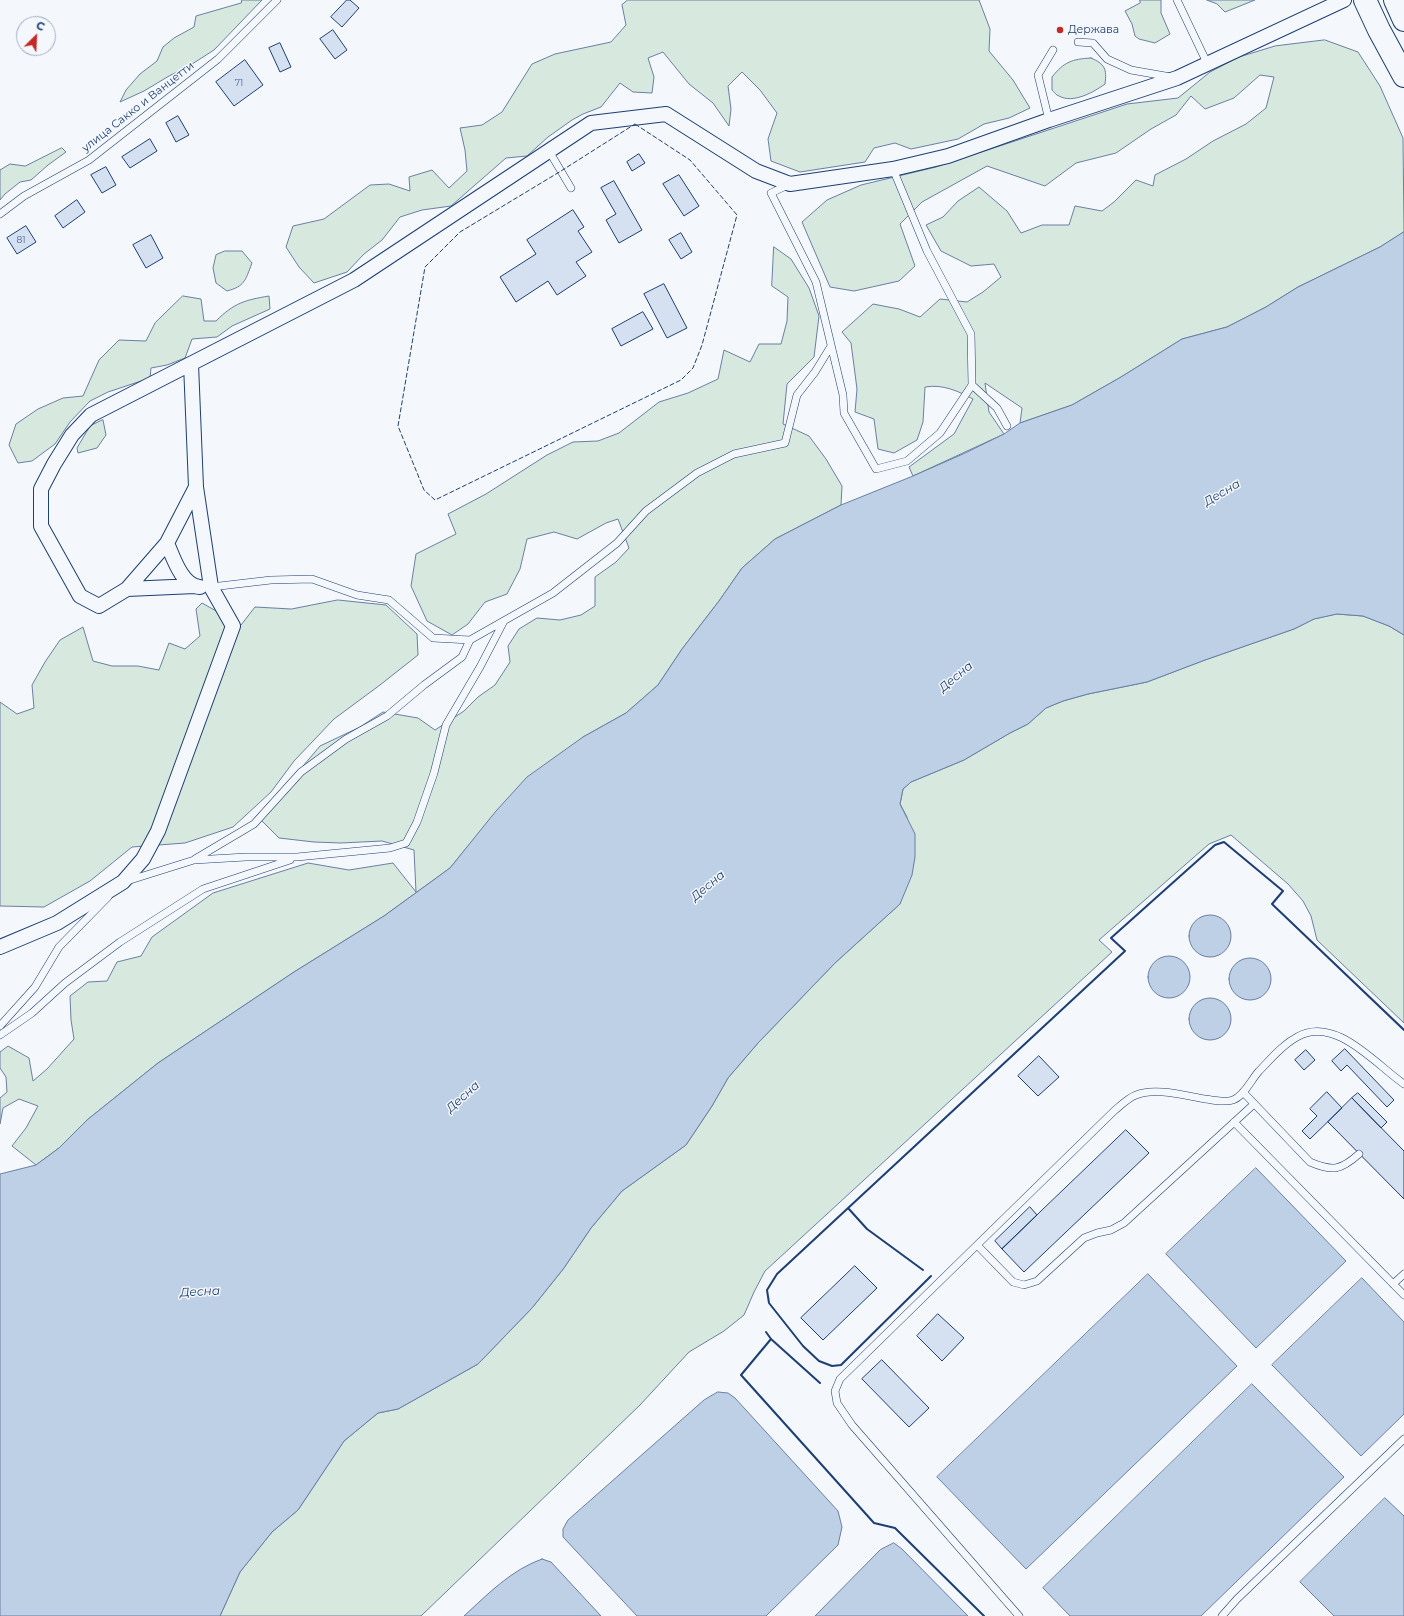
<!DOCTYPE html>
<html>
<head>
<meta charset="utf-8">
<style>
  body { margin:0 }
  #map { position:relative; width:1404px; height:1616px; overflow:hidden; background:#f4f7fb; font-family:Montserrat,sans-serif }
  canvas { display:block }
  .north { position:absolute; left:16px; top:16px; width:40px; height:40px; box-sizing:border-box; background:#f4f7fb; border:1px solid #9eadc5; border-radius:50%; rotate:24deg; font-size:11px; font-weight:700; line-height:16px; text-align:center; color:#1d3f73 }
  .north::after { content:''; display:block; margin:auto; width:14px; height:18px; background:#c62828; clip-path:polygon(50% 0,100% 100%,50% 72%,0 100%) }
</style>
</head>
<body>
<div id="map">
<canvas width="1404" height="1616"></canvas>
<div class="north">С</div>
</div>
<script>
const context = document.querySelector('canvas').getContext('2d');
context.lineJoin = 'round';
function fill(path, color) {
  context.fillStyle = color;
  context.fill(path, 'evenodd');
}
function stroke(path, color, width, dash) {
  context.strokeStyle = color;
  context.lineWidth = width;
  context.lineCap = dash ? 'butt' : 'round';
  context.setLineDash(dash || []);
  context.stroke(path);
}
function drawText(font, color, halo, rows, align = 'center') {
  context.font = font + ' Montserrat,sans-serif';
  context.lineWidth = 3;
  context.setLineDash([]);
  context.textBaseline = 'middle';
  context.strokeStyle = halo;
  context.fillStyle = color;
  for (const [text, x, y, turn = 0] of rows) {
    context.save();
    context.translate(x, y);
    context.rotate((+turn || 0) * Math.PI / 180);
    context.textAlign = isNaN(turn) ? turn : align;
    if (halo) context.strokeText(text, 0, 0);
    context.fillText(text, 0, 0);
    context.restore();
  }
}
const green = new Path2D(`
  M 242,0 L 262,0 L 214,50 L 189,66 L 169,76 L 144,91 L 120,102 L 126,90 L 140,74 L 157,61 L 163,47 L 174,38 L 194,27 L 196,16 L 241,3 Z
  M 628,0 L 979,0 L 990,29 L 989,51 L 1013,80 L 1030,108 L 1009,118 L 984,124 L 958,139 L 911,149 L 895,143 L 874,148 L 865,162 L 800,172 L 771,161 L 768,139 L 777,113 L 760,90 L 742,72 L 728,86 L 731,109 L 729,126 L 713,103 L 689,84 L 663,52 L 648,58 L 654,77 L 652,93 L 633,92 L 620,83 L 601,107 L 583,114 L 572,120 L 548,137 L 527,156 L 506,158 L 451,206 L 422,210 L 400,217 L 382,240 L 364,254 L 347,272 L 314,283 L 299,267 L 286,247 L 293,226 L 324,219 L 370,185 L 389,184 L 410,191 L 409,177 L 432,170 L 449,188 L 467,171 L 465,150 L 460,128 L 482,125 L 502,112 L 532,64 L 555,54 L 611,42 L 626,25 L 622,5 Z
  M 1140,0 L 1161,0 L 1161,13 L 1170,34 L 1155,43 L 1139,39 L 1135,36 L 1132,24 L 1125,11 L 1140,3 Z
  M 1207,0 L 1255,0 L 1225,12 L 1217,4 Z
  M 1325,40 L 1358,52 L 1380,86 L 1403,138 L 1404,232 L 1380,247 L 1298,287 L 1266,307 L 1227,327 L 1182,339 L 1121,377 L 1072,405 L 1020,423 L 1022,408 L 985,383 L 989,412 L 1004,434 L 913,476 L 909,467 L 954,434 L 973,399 C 958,391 943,384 925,387 L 923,422 L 917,440 L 894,453 L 878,449 L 874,419 L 855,412 L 857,389 L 851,343 L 842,332 L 873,304 L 899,309 L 920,317 L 940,299 L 967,302 L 983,292 L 1001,277 L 994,264 L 971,266 L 941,251 L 926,225 L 943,217 L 958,201 L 979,187 L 1007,211 L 1021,233 L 1042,225 L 1069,225 L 1075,206 L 1102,211 L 1114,202 L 1136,180 L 1153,186 L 1155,175 L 1186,159 L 1213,141 L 1246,124 L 1266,108 L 1274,77 L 1260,75 L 1234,98 L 1205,109 L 1191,96 L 1176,115 L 1151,129 L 1116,153 L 1076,163 L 1045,186 L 987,166 L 922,202 L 900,224 L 915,266 L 899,281 L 854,291 L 830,287 L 802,222 L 827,200 L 861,185 L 936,167 L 1127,104 L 1178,98 L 1210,72 L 1239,57 L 1275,46 Z
  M 1091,58 C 1105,64 1107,69 1105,84 C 1094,92 1073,104 1059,96 C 1056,95 1054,92 1052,90 L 1052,77 C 1064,62 1072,59 1091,58 Z
  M 62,148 L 66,152 L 48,165 L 31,180 L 20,182 L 5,194 L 0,200 L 0,170 L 10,164 L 25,166 Z
  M 774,247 L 791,259 L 809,288 L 819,316 L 814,357 L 787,384 L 783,424 L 809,436 L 826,459 L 842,486 L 841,505 L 775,539 L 742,568 L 719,601 L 682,649 L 658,685 L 626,713 L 583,737 L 496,812 L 450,868 L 384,916 L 294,972 L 158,1063 L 87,1120 L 59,1148 L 36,1165 L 12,1146 L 26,1128 L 38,1106 L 19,1099 L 3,1108 L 0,1124 L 0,1098 L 7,1092 L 6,1077 L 0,1068 L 0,1052 L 8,1046 L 29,1058 L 33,1081 L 47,1069 L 74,1039 L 71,1020 L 70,996 L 88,982 L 107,981 L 117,962 L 141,956 L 152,937 L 213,893 L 308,863 L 349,870 L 393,863 L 416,892 L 414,850 L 382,841 L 341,843 L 314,842 L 279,838 L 259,818 L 320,746 L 360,727 L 383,712 L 418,718 L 435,730 L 464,711 L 478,697 L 495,685 L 510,662 L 508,646 L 519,629 L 537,618 L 560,620 L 581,615 L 595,606 L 595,577 L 616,562 L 629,548 L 618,519 L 606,523 L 577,539 L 554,532 L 527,539 L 520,569 L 507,594 L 485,602 L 468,624 L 452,635 L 427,621 L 411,586 L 416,554 L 456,534 L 448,514 L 486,494 L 547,455 L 573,442 L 598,441 L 619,433 L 659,402 L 688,393 L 718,379 L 724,350 L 750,362 L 759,344 L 781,344 L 787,321 L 788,297 L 772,286 Z
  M 225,251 L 242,251 L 252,263 C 245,281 245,286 227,291 L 216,283 L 213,268 L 216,255 Z
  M 183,296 L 201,299 L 204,321 L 216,321 C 234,303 245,300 269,296 L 270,309 L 232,326 L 217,337 L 192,339 L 185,358 L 167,365 L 151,368 L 150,378 L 108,392 L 90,401 L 70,422 L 55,444 L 32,461 L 18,463 L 9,445 L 16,424 L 38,409 L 63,398 L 83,396 L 99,360 L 119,340 L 146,341 L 155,323 Z
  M 103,420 L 106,435 L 97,448 L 78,453 L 77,448 L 90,426 Z
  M 338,600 L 386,605 L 417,634 L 418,655 L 380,685 L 334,719 L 294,761 L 271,792 L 233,827 L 185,843 L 132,847 L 90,881 L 44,907 L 0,906 L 0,702 L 17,714 L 34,708 L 32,685 L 45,662 L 60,640 L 83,627 L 93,661 L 112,666 L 138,666 L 159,670 L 169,643 L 185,649 L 200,636 L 196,609 L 202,603 L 241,625 L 255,607 L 291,609 Z
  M 1337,614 L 1363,616 L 1389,626 L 1404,635 L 1404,1023 L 1317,940 L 1311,916 L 1303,901 L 1288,884 L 1231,835 L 1209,844 L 1099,940 L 1112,952 L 765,1271 L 754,1292 L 744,1315 L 724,1331 L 689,1352 L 640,1405 L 421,1616 L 220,1616 L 240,1572 L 272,1532 L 298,1510 L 344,1441 L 378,1413 L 398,1409 L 478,1364 L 532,1308 L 564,1268 L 591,1228 L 622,1191 L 686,1145 L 712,1106 L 728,1078 L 758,1043 L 835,963 L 900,904 L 907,817 L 900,804 L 903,789 L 911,782 L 964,760 L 1010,733 L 1028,724 L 1046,708 L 1063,701 L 1088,694 L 1147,682 L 1205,660 L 1294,629 L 1314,619 Z`);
fill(green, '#d7e8df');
stroke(green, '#687fa3', 1);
const water = new Path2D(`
  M 1404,232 L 1404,635 L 1389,626 L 1363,616 L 1337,614 L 1314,619 L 1294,629 L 1205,660 L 1147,682 L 1088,694 L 1063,701 L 1046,708 L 1028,724 L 1010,733 L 964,760 L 911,782 L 903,789 L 900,804 L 915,834 L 915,857 L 912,875 L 900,904 L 835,963 L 758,1043 L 728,1078 L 712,1106 L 686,1145 L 622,1191 L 591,1228 L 564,1268 L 532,1308 L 478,1364 L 398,1409 L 378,1413 L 344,1441 L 298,1510 L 272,1532 L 240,1572 L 220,1616 L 0,1616 L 0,1174 L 36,1165 L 59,1148 L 87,1120 L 158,1063 L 294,972 L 384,916 L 450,868 L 496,811 L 527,777 L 583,737 L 626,713 L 658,685 L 682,649 L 719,601 L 742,568 L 775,539 L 841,505 L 913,476 L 963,454 L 1004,434 L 1020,423 L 1072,405 L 1121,377 L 1182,339 L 1227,327 L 1266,307 L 1298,287 L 1380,247 Z
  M1189 936a21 21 0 1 1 42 0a21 21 0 1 1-42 0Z
  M1148 977a21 21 0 1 1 42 0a21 21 0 1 1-42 0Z
  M1229 979a21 21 0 1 1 42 0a21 21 0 1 1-42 0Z
  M1189 1019a21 21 0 1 1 42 0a21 21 0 1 1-42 0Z
  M 1256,1168 L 1346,1261 L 1256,1348 L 1166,1254 Z
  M 1148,1274 L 1237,1366 L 1026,1569 L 937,1477 Z
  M 1362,1278 L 1404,1322 L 1404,1414 L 1361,1456 L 1272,1365 Z
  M 1252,1384 L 1344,1477 L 1201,1616 L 1070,1616 L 1043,1588 Z
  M 718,1392 L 728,1393 L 735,1398 L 838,1511 L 842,1527 L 838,1545 L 766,1616 L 637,1616 L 563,1537 L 563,1529 L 568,1520 L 704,1400 Z
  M 1385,1498 L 1404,1516 L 1404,1616 L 1334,1616 L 1300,1582 Z
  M 894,1543 L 902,1549 L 968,1616 L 815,1616 L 880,1550 Z
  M 542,1559 L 551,1562 L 601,1616 L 464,1616 C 488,1594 511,1570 542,1559 Z`);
fill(water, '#bed0e5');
stroke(water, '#687fa3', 1);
const building = new Path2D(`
  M 347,0 L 350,0 L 359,8 L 342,27 L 331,17 Z
  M 333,30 L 347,50 L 335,59 L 320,39 Z
  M 280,43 L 291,67 L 280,72 L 269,48 Z
  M 245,60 L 263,85 L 234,106 L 216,82 Z
  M 178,116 L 189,135 L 176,142 L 166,123 Z
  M 150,139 L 157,151 L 130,168 L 122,157 Z
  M 639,154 L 645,163 L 632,171 L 627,162 Z
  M 106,167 L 116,185 L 102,193 L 91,175 Z
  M 679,175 L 699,206 L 684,216 L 663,184 Z
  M 614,181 L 642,230 L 619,243 L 606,220 L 616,214 L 601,188 Z
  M 77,200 L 85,212 L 63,228 L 55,216 Z
  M 573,210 L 584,227 L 578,231 L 592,252 L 576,262 L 586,276 L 557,295 L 548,281 L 516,302 L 500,277 L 536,254 L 527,240 Z
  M 26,226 L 36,242 L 17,254 L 7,238 Z
  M 681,233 L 692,252 L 681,259 L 669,240 Z
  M 151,235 L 163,258 L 146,268 L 133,245 Z
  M 664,284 L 687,328 L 667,338 L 644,294 Z
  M 643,312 L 653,329 L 621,346 L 612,329 Z
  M 1345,1049 L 1394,1100 L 1387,1107 L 1347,1065 L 1341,1071 L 1332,1061 Z
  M 1306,1050 L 1315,1060 L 1304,1070 L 1295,1060 Z
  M 1039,1056 L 1059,1077 L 1038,1096 L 1018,1076 Z
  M 1327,1092 L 1342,1108 L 1310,1139 L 1302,1131 L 1317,1116 L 1310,1109 Z
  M 1358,1093 L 1387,1122 L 1381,1128 L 1352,1098 Z
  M 1352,1098 L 1404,1151 L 1404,1199 L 1328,1122 Z
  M 1126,1130 L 1149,1153 L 1024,1272 L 1002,1249 Z
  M 1030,1207 L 1037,1215 L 1002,1249 L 995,1241 Z
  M 855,1266 L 877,1288 L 823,1340 L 801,1318 Z
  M 938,1314 L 964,1338 L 942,1361 L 917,1336 Z
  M 882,1360 L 929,1408 L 909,1427 L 862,1379 Z`);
fill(building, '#d5e0f0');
stroke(building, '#1d3f73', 1);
const lane = new Path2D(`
  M 1177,0 L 1208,65
  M 1078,42 L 1093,43 L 1107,59 L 1131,70 L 1171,77
  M 1049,120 L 1038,75 L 1053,50
  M 549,151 L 571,188
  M 790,184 L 771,193 L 816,282 L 843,395 L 844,413 L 876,469 L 907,461 L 940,433 L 972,385 L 971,334 L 927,251 L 893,169
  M 0,214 L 24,196 L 89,160 L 218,59 L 277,0
  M 972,385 L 997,408 L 1007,426
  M 211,587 L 271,580 L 312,579 L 357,595 L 389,600 L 433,638 L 470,640 L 553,593 L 617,543 L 646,511 L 697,473 L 734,454 L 785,443 L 797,395 L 815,372 L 831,346
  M 195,859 L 254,824 L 301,772 L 346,739 L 387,716 L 424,685 L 462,657 L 470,640
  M 127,881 L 194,860 L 246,857 L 297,857 L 390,848 L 406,843 L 417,822 L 434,773 L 446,725 L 480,667 L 504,621
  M 0,1026 L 35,987 L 59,947 L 108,897
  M 0,1035 L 32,1013 L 65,983 L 120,942 L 203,889 L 290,860
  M 1243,1092 L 1310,1162 C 1333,1172 1341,1170 1359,1154
  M 1234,1122 L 1404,1295
  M 977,1245 L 1013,1282 L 1024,1285 L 1037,1281 L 1084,1238 L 1097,1233 L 1111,1230 L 1124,1223 L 1254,1104
  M 1393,1284 L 1404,1274
  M 1019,1616 L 852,1425 L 837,1403 L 835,1391 L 840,1379 L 1114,1111 C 1121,1105 1128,1098 1136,1095 C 1155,1087 1186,1096 1205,1099 C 1214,1100 1224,1103 1233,1100 C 1244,1096 1251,1080 1259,1071 C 1271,1059 1282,1045 1297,1037 C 1335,1015 1375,1064 1404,1084
  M 1222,1616 L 1237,1599 L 1404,1439`);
const street = new Path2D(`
  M 196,487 L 167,543 L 127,589 L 99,606 L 80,596 L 41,526 L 41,489 L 54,464 L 72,435 L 91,415 L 354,280 L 591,123 L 666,114 L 756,171 L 790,184 L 893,169 L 948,156 L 1049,120 L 1177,78 L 1344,0
  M 167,543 C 173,557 182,586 200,587
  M 127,589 L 195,586
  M 0,947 L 57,923 L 123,882 L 143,859 L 158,831 L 233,626 L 211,587 L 196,487 L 191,364`);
const primary = new Path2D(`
  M 1365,0 L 1379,30 L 1404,76
  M 1395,0 L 1404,20`);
stroke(lane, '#1d3f73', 8);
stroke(street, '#1d3f73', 16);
stroke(primary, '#1d3f73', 24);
stroke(lane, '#f4f7fb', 7);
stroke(street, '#f4f7fb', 14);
stroke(primary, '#f4f7fb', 22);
stroke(new Path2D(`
  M 635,124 L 690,160 L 737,215 L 702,345 L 693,368 L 681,380 L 435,500 L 424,490 L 398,426 L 425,267 L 460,232 L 561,171 Z`), '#1d3f73', 1, [5, 2]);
stroke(new Path2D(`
  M 848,1208 L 867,1229 L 923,1270
  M 931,1276 L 841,1365 L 832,1366 L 819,1361 L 803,1346 L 769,1303 L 767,1290 L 777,1274 L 1125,951 L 1111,938 L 1215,845 L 1224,842 L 1283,891 L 1272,904 L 1404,1030
  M 766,1332 L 771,1339 L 820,1383
  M 771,1339 L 741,1375 L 874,1523 L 895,1528 L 984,1616`), '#1d3f73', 2);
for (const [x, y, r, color] of [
  [1060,30,4,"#c62828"]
]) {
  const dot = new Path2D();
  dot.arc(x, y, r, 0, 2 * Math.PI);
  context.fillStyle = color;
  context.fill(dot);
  stroke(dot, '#f4f7fb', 1.5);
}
drawText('9px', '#4b6792', null, [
  ["71",239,83],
  ["81",21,240]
]);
drawText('11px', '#1d3f73', '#f4f7fb', [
  ["Держава",1068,30]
], 'left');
drawText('11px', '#1d3f73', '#f4f7fb', [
  ["улица Сакко и Ванцетти",138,107,-38]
]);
drawText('italic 12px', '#1d3f73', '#f4f7fb', [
  ["Десна",1222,493,-31],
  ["Десна",956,677,-40],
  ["Десна",708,886,-40],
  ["Десна",463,1097,-42],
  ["Десна",200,1292,-3]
]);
</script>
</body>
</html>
